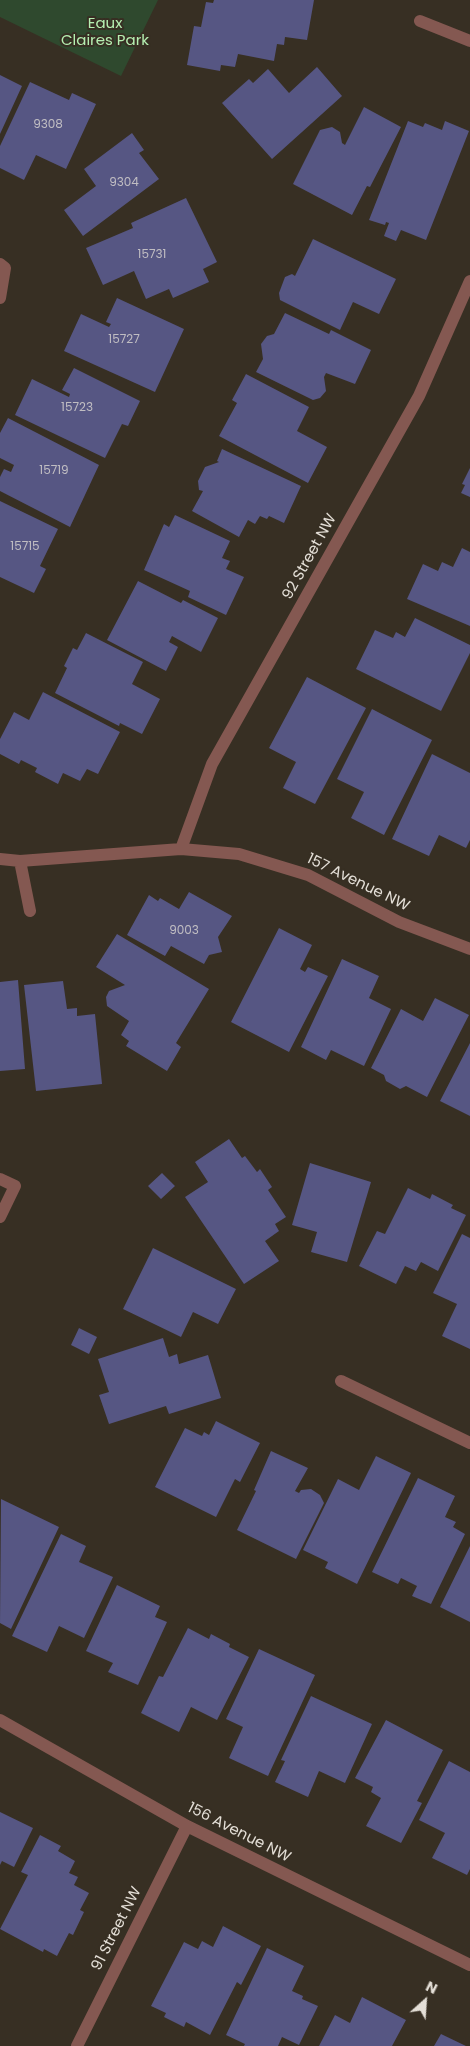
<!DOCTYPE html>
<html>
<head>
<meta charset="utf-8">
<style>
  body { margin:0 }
  #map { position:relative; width:470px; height:2046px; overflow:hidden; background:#372f23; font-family:Poppins,sans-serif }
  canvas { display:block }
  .north { position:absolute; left:400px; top:1976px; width:50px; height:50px; -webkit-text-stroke:4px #372f23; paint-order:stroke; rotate:26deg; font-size:14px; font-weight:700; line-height:20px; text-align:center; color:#e4dfd7 }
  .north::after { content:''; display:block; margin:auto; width:18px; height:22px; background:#e4dfd7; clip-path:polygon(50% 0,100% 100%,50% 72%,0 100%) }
</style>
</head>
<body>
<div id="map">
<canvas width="470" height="2046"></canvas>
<div class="north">N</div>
</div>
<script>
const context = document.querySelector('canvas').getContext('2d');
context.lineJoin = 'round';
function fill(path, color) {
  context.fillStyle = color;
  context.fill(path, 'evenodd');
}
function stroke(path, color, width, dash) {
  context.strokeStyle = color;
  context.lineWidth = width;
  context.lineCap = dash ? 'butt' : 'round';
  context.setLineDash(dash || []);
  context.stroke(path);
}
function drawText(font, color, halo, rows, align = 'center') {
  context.font = font + ' Poppins,sans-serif';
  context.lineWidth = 4;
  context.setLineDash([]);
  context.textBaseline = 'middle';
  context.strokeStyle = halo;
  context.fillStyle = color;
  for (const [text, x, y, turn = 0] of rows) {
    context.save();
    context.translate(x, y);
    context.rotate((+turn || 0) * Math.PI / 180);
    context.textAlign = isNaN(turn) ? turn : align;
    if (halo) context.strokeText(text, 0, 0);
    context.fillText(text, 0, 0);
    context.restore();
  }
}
fill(new Path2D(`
  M 0,0 L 158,0 L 121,76 L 0,17 Z`), '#2f492e');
fill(new Path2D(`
  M 214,0 L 314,0 L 307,40 L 285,37 L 284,45 L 277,44 L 274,61 L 238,54 L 235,67 L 221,65 L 220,71 L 187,65 L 194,26 L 201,27 L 206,2 L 213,3 Z
  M 317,67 L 342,96 L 272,159 L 222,103 L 249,79 L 253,83 L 268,69 L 289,93 Z
  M 0,75 L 22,86 L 0,134 Z
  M 30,82 L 69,100 L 72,93 L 96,104 L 66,169 L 36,155 L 24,180 L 0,168 L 0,146 Z
  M 364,107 L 401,127 L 370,187 L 367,186 L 352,215 L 293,184 L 320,130 L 332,127 L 340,132 L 342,143 L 345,145 Z
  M 408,121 L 423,127 L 425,123 L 442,130 L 445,121 L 469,131 L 426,240 L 401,230 L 396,241 L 384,236 L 389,223 L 386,222 L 385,225 L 369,220 Z
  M 132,133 L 144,150 L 139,153 L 159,179 L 83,236 L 64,210 L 96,186 L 84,169 Z
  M 186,198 L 217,262 L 203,269 L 209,282 L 173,298 L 169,289 L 146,299 L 134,271 L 103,285 L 86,248 L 133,228 L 131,223 Z
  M 313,239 L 396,279 L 379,314 L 353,302 L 340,330 L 280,300 L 279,293 L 285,277 L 292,274 L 295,276 Z
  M 117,298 L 184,329 L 155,392 L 64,351 L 81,314 L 109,327 L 111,324 L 106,322 Z
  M 285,313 L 329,334 L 331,330 L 371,350 L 355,384 L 326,373 L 324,377 L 326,391 L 320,398 L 313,400 L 256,372 L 263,359 L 261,344 L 267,336 L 274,334 Z
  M 74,368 L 140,401 L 128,426 L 122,424 L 105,458 L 15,415 L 32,379 L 69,397 L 70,394 L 62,390 Z
  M 246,374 L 309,407 L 297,431 L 327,447 L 308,483 L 219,436 L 237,403 L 232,400 Z
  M 8,418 L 99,465 L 70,527 L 0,491 L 0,477 L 4,469 L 11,472 L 14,465 L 0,458 L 0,433 Z
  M 222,449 L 301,486 L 284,523 L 269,516 L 267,519 L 260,516 L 255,524 L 248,520 L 239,537 L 192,511 L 203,491 L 199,490 L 198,481 L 205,467 L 219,462 L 217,461 Z
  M 470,468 L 470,497 L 461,493 L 465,485 L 462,484 Z
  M 0,501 L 58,529 L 40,566 L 46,569 L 34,593 L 0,577 Z
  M 175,515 L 230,541 L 222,558 L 230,561 L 226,569 L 244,577 L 226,615 L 188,597 L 190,591 L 144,570 L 164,524 L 169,527 Z
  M 462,548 L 470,552 L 470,626 L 407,599 L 423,564 L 438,571 L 442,562 L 453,567 Z
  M 138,581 L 181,603 L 183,600 L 218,618 L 201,652 L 172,636 L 169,642 L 178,647 L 166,671 L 107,640 Z
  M 415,618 L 470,645 L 470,653 L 441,711 L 356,669 L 375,630 L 393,638 L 396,632 L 405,637 Z
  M 86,633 L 143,662 L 132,684 L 160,699 L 142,734 L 120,723 L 119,726 L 55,693 L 67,668 L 64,666 L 73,648 L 77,650 Z
  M 307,677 L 366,708 L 315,804 L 283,788 L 296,762 L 269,748 Z
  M 43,692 L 120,732 L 98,774 L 87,769 L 80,781 L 63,773 L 58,784 L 35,772 L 37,768 L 21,760 L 19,764 L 0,754 L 0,739 L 14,712 L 29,720 Z
  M 372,709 L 432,740 L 384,835 L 351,818 L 364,792 L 337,779 Z
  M 432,754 L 470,773 L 470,840 L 466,848 L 439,835 L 429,856 L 392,839 Z
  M 189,892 L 232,916 L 218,937 L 222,952 L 209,955 L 204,964 L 171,946 L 165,956 L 127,935 L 149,895 L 158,901 L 160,898 L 179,909 Z
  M 279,928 L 312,945 L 300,969 L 305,972 L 308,967 L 328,976 L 289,1052 L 231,1022 Z
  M 117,934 L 209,989 L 176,1043 L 181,1047 L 167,1071 L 126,1046 L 129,1041 L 121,1035 L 129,1021 L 107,1006 L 106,997 L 109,991 L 125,985 L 96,967 Z
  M 342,959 L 379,976 L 369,998 L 391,1009 L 364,1066 L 331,1050 L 326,1060 L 301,1047 Z
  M 18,980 L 25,1069 L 0,1071 L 0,982 Z
  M 63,981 L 67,1009 L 77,1008 L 77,1016 L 95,1014 L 102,1084 L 36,1091 L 24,985 Z
  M 435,998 L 469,1015 L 427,1097 L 406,1086 L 400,1089 L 386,1081 L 384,1075 L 371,1068 L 401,1009 L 423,1021 Z
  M 470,1043 L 470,1116 L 440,1101 Z
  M 229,1139 L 242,1158 L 245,1156 L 257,1172 L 260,1169 L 272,1187 L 268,1190 L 286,1217 L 275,1224 L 279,1231 L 265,1241 L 279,1261 L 244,1284 L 185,1197 L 208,1182 L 195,1162 Z
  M 310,1163 L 371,1182 L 347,1262 L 311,1252 L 317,1232 L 292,1225 Z
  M 162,1173 L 175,1186 L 161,1199 L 148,1186 Z
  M 408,1188 L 430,1199 L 432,1194 L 453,1205 L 451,1208 L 466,1215 L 438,1271 L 421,1262 L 416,1271 L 405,1266 L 396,1284 L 359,1266 L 377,1231 L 385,1234 Z
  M 462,1234 L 470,1238 L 470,1349 L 442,1336 L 457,1304 L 433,1293 Z
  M 153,1248 L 236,1289 L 218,1324 L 193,1312 L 181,1337 L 123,1309 Z
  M 79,1328 L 97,1337 L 89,1354 L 71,1345 Z
  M 163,1338 L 169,1357 L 177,1354 L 179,1364 L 208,1355 L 221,1398 L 169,1414 L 166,1406 L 109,1424 L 99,1395 L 109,1392 L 98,1359 Z
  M 216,1421 L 260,1443 L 240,1482 L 235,1479 L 216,1517 L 155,1487 L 185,1428 L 202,1436 L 204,1432 L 209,1435 Z
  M 271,1451 L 308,1468 L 295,1491 L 299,1493 L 301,1490 L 311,1489 L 320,1495 L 324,1503 L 296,1559 L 237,1530 L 256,1491 L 254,1490 Z
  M 376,1456 L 411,1473 L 357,1584 L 325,1568 L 328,1562 L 303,1550 L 338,1479 L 359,1490 Z
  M 418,1478 L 455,1496 L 445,1517 L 456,1522 L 453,1527 L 465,1534 L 431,1604 L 412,1596 L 417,1586 L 401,1578 L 398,1584 L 372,1572 Z
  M 1,1499 L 59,1527 L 11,1629 L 0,1623 Z
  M 61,1534 L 86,1546 L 79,1562 L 113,1577 L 84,1638 L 59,1626 L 47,1652 L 12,1636 Z
  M 470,1546 L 470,1622 L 440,1607 Z
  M 117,1585 L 160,1606 L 155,1617 L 167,1622 L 138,1685 L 108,1672 L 113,1663 L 86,1651 Z
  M 188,1628 L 209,1639 L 211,1634 L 230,1644 L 229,1647 L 249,1657 L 217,1720 L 191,1707 L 179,1732 L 141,1713 L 159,1676 L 163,1677 Z
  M 259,1649 L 315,1675 L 268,1776 L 229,1758 L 243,1727 L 226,1719 Z
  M 311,1696 L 372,1724 L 345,1783 L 319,1771 L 308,1797 L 275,1782 L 285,1761 L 281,1760 Z
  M 386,1720 L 443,1750 L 417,1801 L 422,1803 L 401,1843 L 366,1826 L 381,1798 L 371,1792 L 373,1787 L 355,1778 Z
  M 449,1761 L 470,1772 L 470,1869 L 467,1875 L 432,1858 L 445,1833 L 419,1820 Z
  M 0,1812 L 33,1828 L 14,1867 L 2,1861 L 0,1865 Z
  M 40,1835 L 61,1846 L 58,1851 L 75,1861 L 69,1873 L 78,1877 L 74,1885 L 89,1893 L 80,1910 L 84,1912 L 73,1935 L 69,1933 L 57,1956 L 44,1949 L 43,1952 L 0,1929 L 28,1875 L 21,1872 Z
  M 223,1926 L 261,1946 L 241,1985 L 237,1982 L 210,2035 L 186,2022 L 184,2027 L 164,2017 L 166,2013 L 151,2006 L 184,1942 L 198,1949 L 202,1941 L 213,1947 Z
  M 267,1948 L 304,1966 L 292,1991 L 303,1996 L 302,1999 L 318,2006 L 299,2045 L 282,2037 L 278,2046 L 244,2046 L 245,2044 L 226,2035 Z
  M 362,1997 L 406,2020 L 392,2046 L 319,2046 L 335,2015 L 350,2023 Z
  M 441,2034 L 466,2046 L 434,2046 Z`), '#565683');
stroke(new Path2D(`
  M 420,21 L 470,41
  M 0,264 L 5,268 L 0,298
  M 181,849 L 212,764 L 419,396 L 470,281
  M 0,859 L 20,861 L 181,849 L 239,854 L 308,875 L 399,922 L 470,949
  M 20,861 L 30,911
  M 0,1179 L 15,1186 L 0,1217
  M 341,1381 L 470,1443
  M 0,1720 L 187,1826 L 470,1965
  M 77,2046 L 187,1826`), '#845851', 12);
drawText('12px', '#c0bdc2', null, [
  ["9308",48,125],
  ["9304",124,183],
  ["15731",152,255],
  ["15727",124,340],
  ["15723",77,408],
  ["15719",54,471],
  ["15715",25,547],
  ["9003",184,931]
]);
drawText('15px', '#b5efb1', '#372f23', [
  ["Eaux",105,24],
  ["Claires Park",105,41]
]);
drawText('15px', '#e4dfd7', '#372f23', [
  ["92 Street NW",310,557,-61],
  ["157 Avenue NW",358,883,26],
  ["156 Avenue NW",239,1833,27],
  ["91 Street NW",117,1929,-63]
]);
</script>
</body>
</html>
